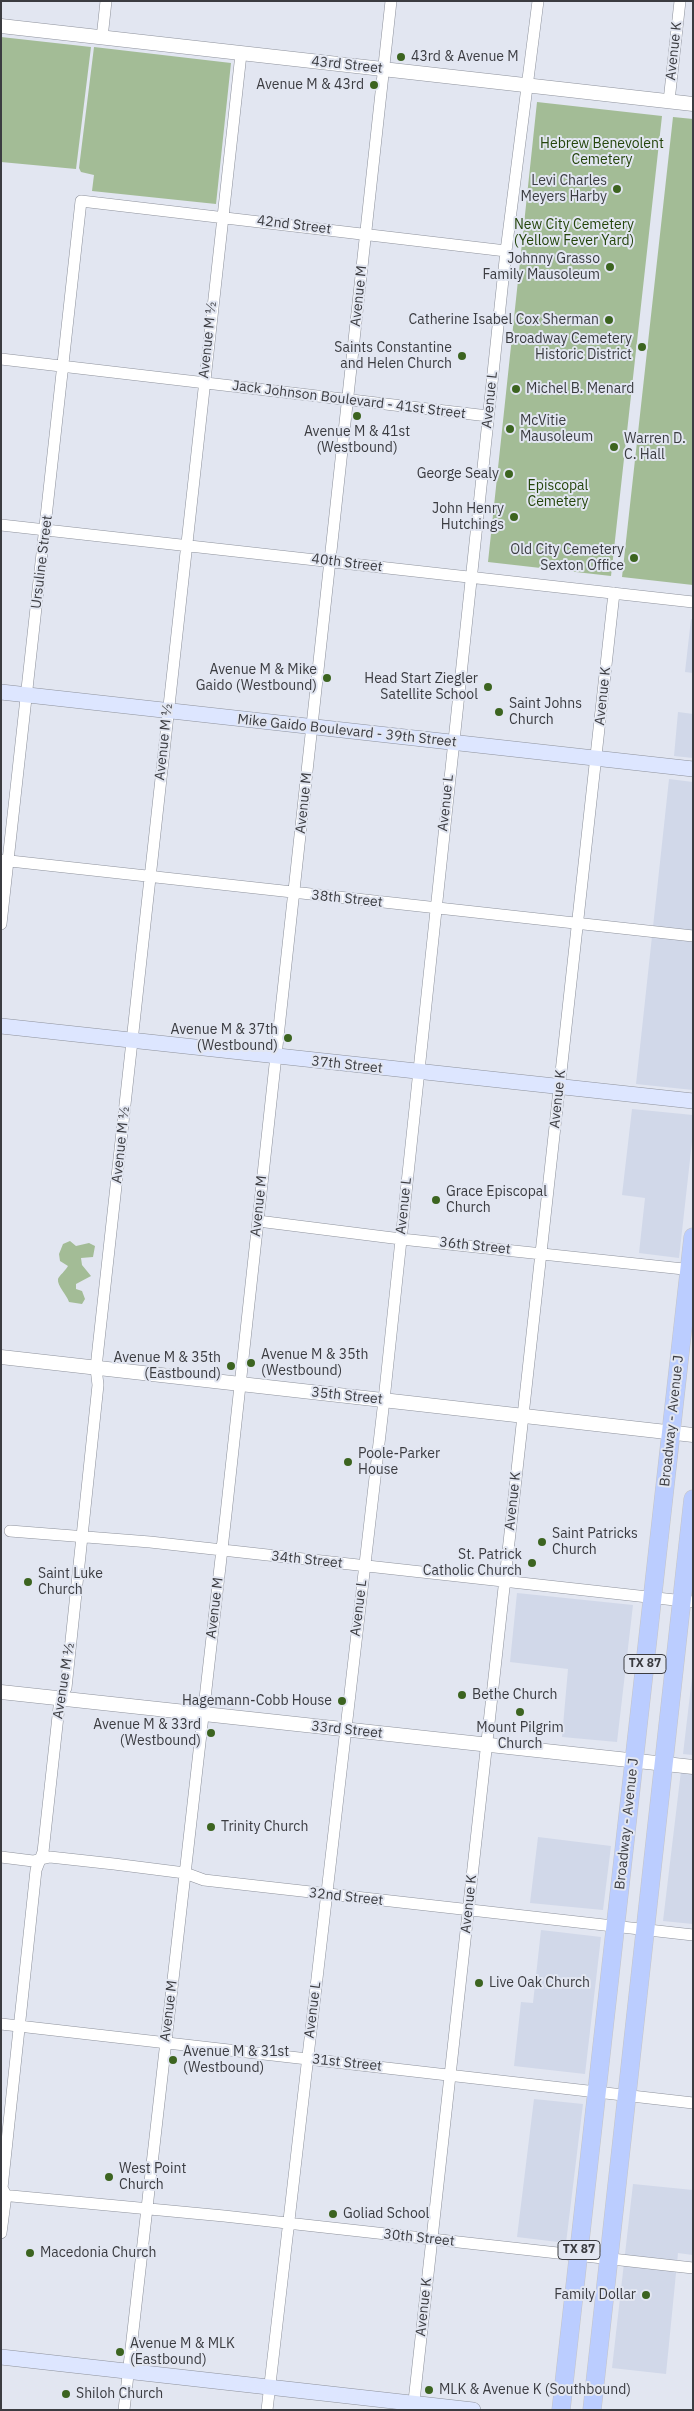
<!DOCTYPE html>
<html>
<head>
<meta charset="utf-8">
<style>
  body { margin:0 }
  #map { position:relative; width:694px; height:2411px; overflow:hidden; background:#e2e6f1; font-family:"IBM Plex Sans",sans-serif }
  canvas { display:block }
  .frame { position:absolute; inset:0; border:2px solid #3b3c41; pointer-events:none }
</style>
</head>
<body>
<div id="map">
<canvas width="694" height="2411"></canvas>
<div class="frame"></div>
</div>
<script>
const context = document.querySelector('canvas').getContext('2d');
context.lineJoin = 'round';
function fill(path, color) {
  context.fillStyle = color;
  context.fill(path, 'evenodd');
}
function stroke(path, color, width, dash) {
  context.strokeStyle = color;
  context.lineWidth = width;
  context.lineCap = dash ? 'butt' : 'round';
  context.setLineDash(dash || []);
  context.stroke(path);
}
function drawText(font, color, halo, rows, align = 'center') {
  context.font = font + ' "IBM Plex Sans",sans-serif';
  context.lineWidth = 4;
  context.setLineDash([]);
  context.textBaseline = 'middle';
  context.strokeStyle = halo;
  context.fillStyle = color;
  for (const [text, x, y, turn = 0] of rows) {
    context.save();
    context.translate(x, y);
    context.rotate((+turn || 0) * Math.PI / 180);
    context.textAlign = isNaN(turn) ? turn : align;
    if (halo) context.strokeText(text, 0, 0);
    context.fillText(text, 0, 0);
    context.restore();
  }
}
fill(new Path2D(`
  M 691,619 L 693,620 L 693,673 L 685,672 Z
  M 678,712 L 693,714 L 693,758 L 674,756 Z
  M 669,779 L 693,782 L 693,1090 L 636,1084 Z
  M 632,1109 L 693,1115 L 693,1133 L 679,1258 L 639,1253 L 645,1198 L 622,1195 Z
  M 517,1593 L 633,1605 L 617,1742 L 562,1737 L 568,1669 L 510,1662 Z
  M 693,1669 L 693,1755 L 683,1754 Z
  M 681,1771 L 693,1772 L 693,1924 L 663,1921 Z
  M 538,1837 L 611,1846 L 603,1910 L 530,1903 Z
  M 541,1930 L 601,1937 L 585,2074 L 514,2066 L 521,2002 L 533,2003 Z
  M 534,2099 L 583,2104 L 566,2243 L 517,2237 Z
  M 633,2184 L 693,2190 L 693,2255 L 678,2253 L 666,2374 L 612,2368 Z`), '#d1d8e9');
fill(new Path2D(`
  M 1,37 L 91,47 L 76,169 L 1,162 Z
  M 94,47 L 231,63 L 216,204 L 92,191 L 94,175 L 81,172 L 79,168 Z
  M 537,102 L 662,116 L 611,576 L 488,562 Z
  M 673,117 L 693,119 L 693,585 L 622,577 Z
  M 70,1241 L 76,1246 L 89,1243 L 95,1246 L 93,1257 L 81,1258 L 82,1265 L 91,1276 L 76,1284 L 76,1289 L 82,1291 L 85,1299 L 82,1304 L 69,1302 C 67,1295 57,1286 58,1279 C 59,1276 66,1270 68,1266 L 60,1261 L 59,1254 L 63,1244 Z`), '#a3bc96');
const minor = new Path2D(`
  M 102,38 L 106,1
  M 669,101 L 680,1
  M 1,359 L 488,416
  M 1,525 L 693,602
  M 1,860 L 693,936
  M 1,924 L 81,201 L 506,251
  M 258,1221 L 401,1239 L 693,1270
  M 10,1531 L 150,1542 L 693,1602
  M 1,1857 L 33,1861 L 50,1857 L 114,1864 L 185,1873 L 204,1880 L 693,1935
  M 1,2024 L 693,2103
  M 1,2195 L 224,2216 L 693,2268
  M 1,2233 L 6,2195 L 2,2188 L 36,1870 L 43,1852 L 60,1698 L 66,1688 L 98,1385 L 96,1368 L 98,1349 L 241,54
  M 124,2410 L 226,1514 L 391,1
  M 267,2410 L 384,1400 L 506,251 L 538,1
  M 413,2410 L 614,593`);
const tertiary = new Path2D(`
  M 1,26 L 693,104
  M 1,1357 L 693,1435
  M 1,1692 L 693,1767`);
const secondary = new Path2D(`
  M 1,692 L 693,769
  M 1,1026 L 693,1101
  M 1,2357 L 473,2410`);
const primary = new Path2D(`
  M 561,2410 L 693,1237
  M 592,2410 L 693,1499`);
stroke(minor, '#8e929c', 12);
stroke(tertiary, '#8e929c', 15);
stroke(secondary, '#8e929c', 16);
stroke(primary, '#c4c4c6', 19);
stroke(minor, '#fff', 11);
stroke(tertiary, '#fff', 14);
stroke(secondary, '#dde6ff', 15);
stroke(primary, '#bbcdff', 18);
for (const [x, y, r, color] of [
  [401,57,5,"#3c6420"],
  [374,85,5,"#3c6420"],
  [617,189,5,"#3c6420"],
  [610,267,5,"#3c6420"],
  [609,320,5,"#3c6420"],
  [642,347,5,"#3c6420"],
  [462,356,5,"#3c6420"],
  [516,389,5,"#3c6420"],
  [357,416,5,"#3c6420"],
  [510,429,5,"#3c6420"],
  [614,447,5,"#3c6420"],
  [509,474,5,"#3c6420"],
  [514,517,5,"#3c6420"],
  [634,558,5,"#3c6420"],
  [327,678,5,"#3c6420"],
  [488,687,5,"#3c6420"],
  [499,712,5,"#3c6420"],
  [288,1038,5,"#3c6420"],
  [436,1200,5,"#3c6420"],
  [251,1363,5,"#3c6420"],
  [231,1366,5,"#3c6420"],
  [348,1462,5,"#3c6420"],
  [542,1542,5,"#3c6420"],
  [532,1563,5,"#3c6420"],
  [28,1582,5,"#3c6420"],
  [462,1695,5,"#3c6420"],
  [342,1701,5,"#3c6420"],
  [520,1712,5,"#3c6420"],
  [211,1733,5,"#3c6420"],
  [211,1827,5,"#3c6420"],
  [479,1983,5,"#3c6420"],
  [173,2060,5,"#3c6420"],
  [109,2177,5,"#3c6420"],
  [333,2214,5,"#3c6420"],
  [30,2253,5,"#3c6420"],
  [646,2295,5,"#3c6420"],
  [120,2352,5,"#3c6420"],
  [429,2390,5,"#3c6420"],
  [66,2394,5,"#3c6420"]
]) {
  const dot = new Path2D();
  dot.arc(x, y, r, 0, 2 * Math.PI);
  context.fillStyle = color;
  context.fill(dot);
  stroke(dot, '#e2e6f1', 2);
}
for (const [x, y, w] of [
  [645,1664,42],
  [579,2250,42]
]) {
  const box = new Path2D();
  box.roundRect(x - w / 2, y - 9.5, w, 19, 4);
  context.fillStyle = '#e2e6f1';
  context.fill(box);
  stroke(box, '#3b3c41', 1);
}
drawText('bold 12px', '#3b3c41', null, [
  ["TX 87",645,1664],
  ["TX 87",579,2250]
]);
drawText('14px', '#3b3c41', '#e2e6f1', [
  ["Avenue K",674,51,-84],
  ["43rd Street",347,65,6],
  ["42nd Street",294,225,7],
  ["Avenue M",359,296,-84],
  ["Avenue M ½",208,340,-84],
  ["Jack Johnson Boulevard - 41st Street",349,400,7],
  ["Avenue L",490,400,-84],
  ["Ursuline Street",42,562,-83],
  ["40th Street",347,563,7],
  ["Avenue K",603,696,-84],
  ["Mike Gaido Boulevard - 39th Street",347,731,6],
  ["Avenue M ½",164,742,-84],
  ["Avenue M",304,803,-84],
  ["Avenue L",446,803,-84],
  ["38th Street",347,899,6],
  ["37th Street",347,1065,6],
  ["Avenue K",558,1099,-84],
  ["Avenue M ½",121,1145,-84],
  ["Avenue M",259,1206,-84],
  ["Avenue L",404,1206,-84],
  ["36th Street",475,1246,6],
  ["35th Street",347,1396,6],
  ["Broadway - Avenue J",672,1421,-84],
  ["Avenue K",513,1501,-84],
  ["34th Street",307,1560,6],
  ["Avenue M",215,1608,-83],
  ["Avenue L",359,1608,-83],
  ["Avenue M ½",64,1681,-81],
  ["33rd Street",347,1730,6],
  ["Broadway - Avenue J",627,1824,-84],
  ["32nd Street",346,1897,6],
  ["Avenue K",469,1904,-84],
  ["Avenue L",313,2010,-83],
  ["Avenue M",169,2011,-83],
  ["31st Street",347,2063,6],
  ["30th Street",419,2238,6],
  ["Avenue K",424,2307,-84]
]);
drawText('14px', '#3b3c41', '#e2e6f1', [
  ["43rd & Avenue M",411,57],
  ["Avenue M & 43rd",364,85,"right"],
  ["Levi Charles",607,181,"right"],
  ["Meyers Harby",607,197,"right"],
  ["Johnny Grasso",600,259,"right"],
  ["Family Mausoleum",600,275,"right"],
  ["Catherine Isabel Cox Sherman",599,320,"right"],
  ["Broadway Cemetery",632,339,"right"],
  ["Historic District",632,355,"right"],
  ["Saints Constantine",452,348,"right"],
  ["and Helen Church",452,364,"right"],
  ["Michel B. Menard",526,389],
  ["McVitie",520,421],
  ["Mausoleum",520,437],
  ["Avenue M & 41st",357,432,"center"],
  ["(Westbound)",357,448,"center"],
  ["Warren D.",624,439],
  ["C. Hall",624,455],
  ["George Sealy",499,474,"right"],
  ["John Henry",504,509,"right"],
  ["Hutchings",504,525,"right"],
  ["Old City Cemetery",624,550,"right"],
  ["Sexton Office",624,566,"right"],
  ["Avenue M & Mike",317,670,"right"],
  ["Gaido (Westbound)",317,686,"right"],
  ["Head Start Ziegler",478,679,"right"],
  ["Satellite School",478,695,"right"],
  ["Saint Johns",509,704],
  ["Church",509,720],
  ["Avenue M & 37th",278,1030,"right"],
  ["(Westbound)",278,1046,"right"],
  ["Grace Episcopal",446,1192],
  ["Church",446,1208],
  ["Avenue M & 35th",261,1355],
  ["(Westbound)",261,1371],
  ["Avenue M & 35th",221,1358,"right"],
  ["(Eastbound)",221,1374,"right"],
  ["Poole-Parker",358,1454],
  ["House",358,1470],
  ["Saint Patricks",552,1534],
  ["Church",552,1550],
  ["St. Patrick",522,1555,"right"],
  ["Catholic Church",522,1571,"right"],
  ["Saint Luke",38,1574],
  ["Church",38,1590],
  ["Bethe Church",472,1695],
  ["Hagemann-Cobb House",332,1701,"right"],
  ["Avenue M & 33rd",201,1725,"right"],
  ["(Westbound)",201,1741,"right"],
  ["Mount Pilgrim",520,1728,"center"],
  ["Church",520,1744,"center"],
  ["Trinity Church",221,1827],
  ["Live Oak Church",489,1983],
  ["Avenue M & 31st",183,2052],
  ["(Westbound)",183,2068],
  ["West Point",119,2169],
  ["Church",119,2185],
  ["Goliad School",343,2214],
  ["Macedonia Church",40,2253],
  ["Family Dollar",636,2295,"right"],
  ["Avenue M & MLK",130,2344],
  ["(Eastbound)",130,2360],
  ["MLK & Avenue K (Southbound)",439,2390],
  ["Shiloh Church",76,2394]
], 'left');
drawText('14px', '#24450b', '#e2e6f1', [
  ["Hebrew Benevolent",602,144],
  ["Cemetery",602,160],
  ["New City Cemetery",574,225],
  ["(Yellow Fever Yard)",574,241],
  ["Episcopal",558,486],
  ["Cemetery",558,502]
]);
</script>
</body>
</html>
